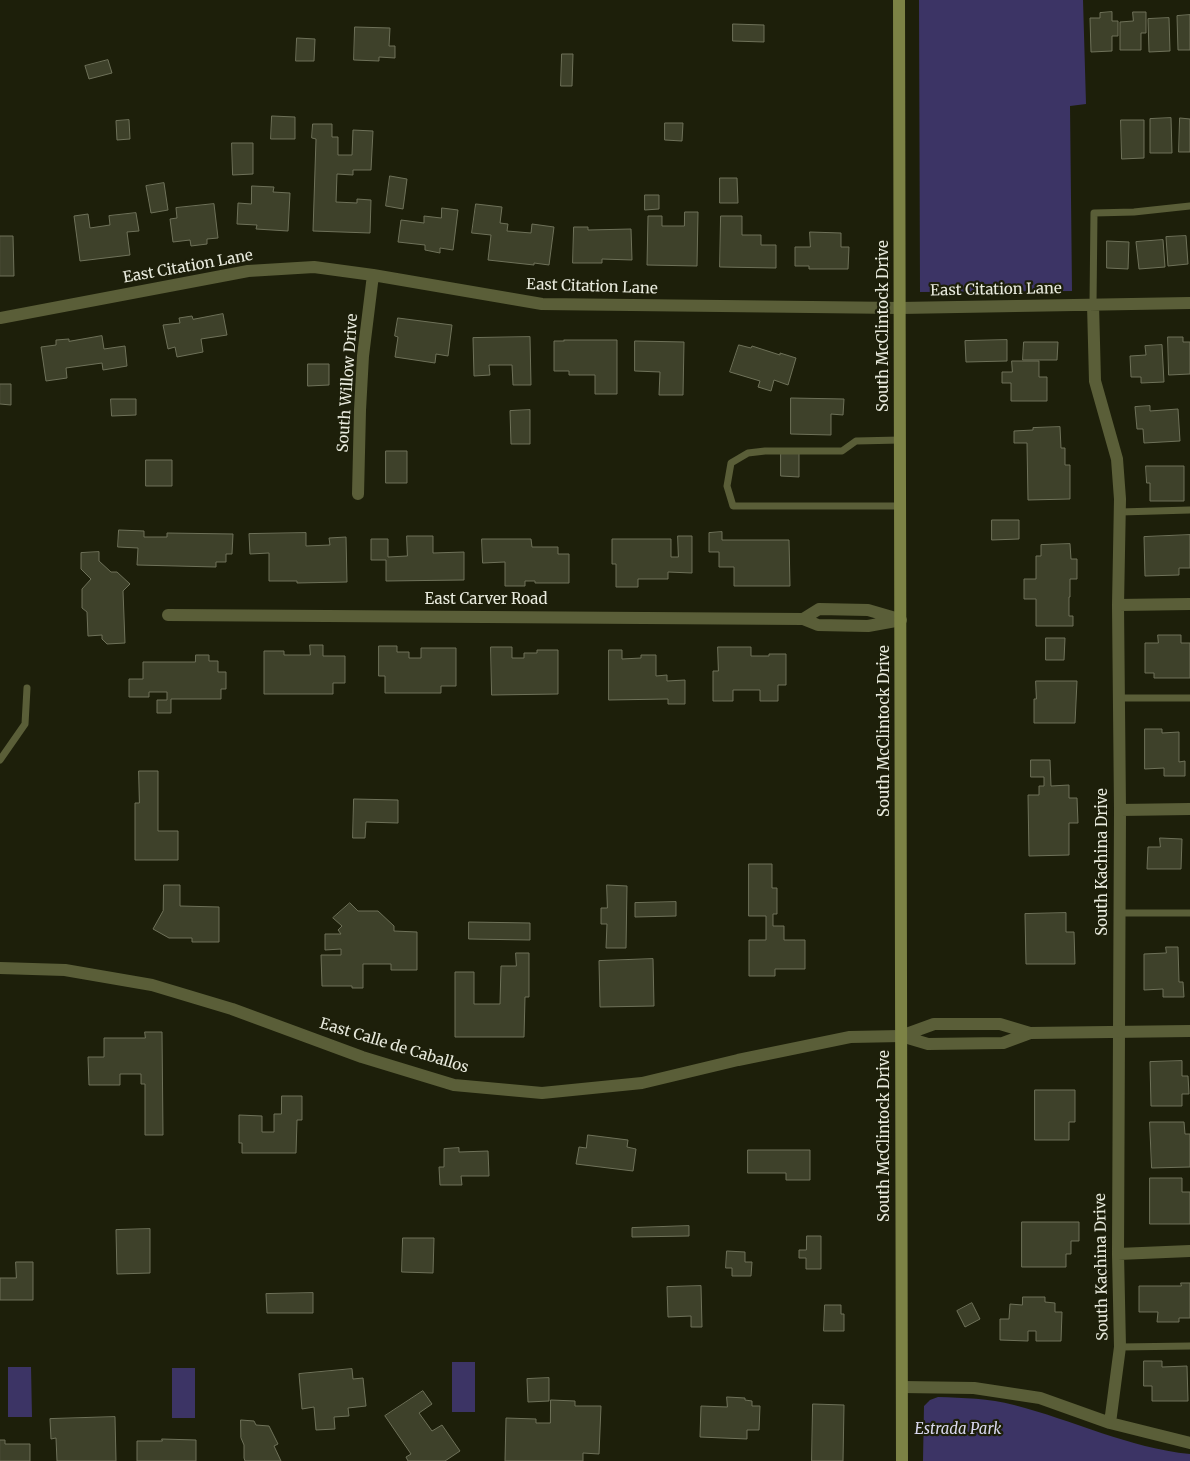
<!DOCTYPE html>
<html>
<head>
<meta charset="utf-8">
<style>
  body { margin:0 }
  canvas { display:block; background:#1d1f0a }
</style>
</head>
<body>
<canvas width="1190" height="1461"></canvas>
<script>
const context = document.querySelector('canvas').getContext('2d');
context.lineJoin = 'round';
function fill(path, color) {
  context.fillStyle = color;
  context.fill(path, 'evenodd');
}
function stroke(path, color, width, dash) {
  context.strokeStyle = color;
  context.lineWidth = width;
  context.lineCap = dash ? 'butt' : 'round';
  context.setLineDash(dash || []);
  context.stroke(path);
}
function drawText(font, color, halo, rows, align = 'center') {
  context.font = font + ' Merriweather,serif';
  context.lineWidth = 4.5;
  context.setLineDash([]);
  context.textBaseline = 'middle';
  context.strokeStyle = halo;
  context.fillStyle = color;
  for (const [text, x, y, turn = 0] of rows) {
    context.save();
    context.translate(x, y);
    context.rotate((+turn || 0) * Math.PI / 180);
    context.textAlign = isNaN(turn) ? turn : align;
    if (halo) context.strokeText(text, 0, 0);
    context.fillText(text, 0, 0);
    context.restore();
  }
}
fill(new Path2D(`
  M 919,0 L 1083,0 L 1086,104 L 1070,106 L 1072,291 L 920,292 Z
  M 452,1362 L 475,1362 L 475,1412 L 452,1412 Z
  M 8,1367 L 31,1367 L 32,1417 L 8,1417 Z
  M 172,1368 L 195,1368 L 195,1418 L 172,1418 Z
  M 938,1397 C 963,1398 989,1398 1014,1405 C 1073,1420 1129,1448 1190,1454 L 1190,1461 L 923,1461 L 924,1406 L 930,1400 Z`), '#3c3465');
const building = new Path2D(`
  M 1112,12 L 1112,21 L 1118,21 L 1118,36 L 1112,36 L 1112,51 L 1091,52 L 1090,18 L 1100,18 L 1100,13 Z
  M 1133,12 L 1146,12 L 1146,33 L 1141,33 L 1141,50 L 1120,50 L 1120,22 L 1133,21 Z
  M 1190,15 L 1190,50 L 1178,50 L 1177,16 Z
  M 1169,18 L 1170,51 L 1149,52 L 1148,19 Z
  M 733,24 L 764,25 L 764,42 L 733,41 Z
  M 355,27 L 390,28 L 389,46 L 395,46 L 395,58 L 379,57 L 379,61 L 354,60 Z
  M 297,38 L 315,39 L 314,61 L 296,61 Z
  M 562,54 L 573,54 L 572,86 L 561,86 Z
  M 108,60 L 112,73 L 89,79 L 85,66 Z
  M 272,116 L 295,117 L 295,139 L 271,139 Z
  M 1171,118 L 1172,153 L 1150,153 L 1150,119 Z
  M 1180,118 L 1190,119 L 1190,152 L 1179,152 Z
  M 129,120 L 130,139 L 117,140 L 116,121 Z
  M 1121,120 L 1144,120 L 1144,158 L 1122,159 Z
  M 665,123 L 683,123 L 682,141 L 665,140 Z
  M 313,124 L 332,124 L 332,137 L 338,137 L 338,155 L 352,155 L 353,130 L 373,131 L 371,170 L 353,170 L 353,175 L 337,174 L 336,202 L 357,203 L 357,199 L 371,200 L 370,233 L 313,231 L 316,139 L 312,138 Z
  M 232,143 L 253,143 L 253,174 L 233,175 Z
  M 390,176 L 407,179 L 403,209 L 386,206 Z
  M 720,178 L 737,178 L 738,203 L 720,203 Z
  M 164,183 L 168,210 L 151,213 L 146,186 Z
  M 252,186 L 274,187 L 273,192 L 290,193 L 288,231 L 256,229 L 257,225 L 237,224 L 238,203 L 251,204 Z
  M 645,195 L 659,195 L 659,209 L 645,210 Z
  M 214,204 L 218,238 L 207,239 L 207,244 L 191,246 L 190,240 L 173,242 L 170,219 L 177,218 L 176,208 Z
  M 476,204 L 502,207 L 500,223 L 508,224 L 507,231 L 531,233 L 532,224 L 554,227 L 549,265 L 534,263 L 534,265 L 488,260 L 491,235 L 472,233 Z
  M 442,208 L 458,210 L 453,250 L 440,248 L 440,253 L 425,250 L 425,245 L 398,242 L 401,220 L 424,223 L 424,216 L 441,218 Z
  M 685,212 L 698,212 L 697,266 L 647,265 L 648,216 L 662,216 L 662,226 L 684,226 Z
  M 136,213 L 139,231 L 127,232 L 130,255 L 80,261 L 74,216 L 88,214 L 90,228 L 110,225 L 109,216 Z
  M 721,216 L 742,216 L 742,235 L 761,235 L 761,245 L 776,245 L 776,268 L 720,267 Z
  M 574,227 L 588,227 L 588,230 L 631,229 L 632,260 L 602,259 L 602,263 L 573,263 Z
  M 810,232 L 841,233 L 841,247 L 849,247 L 848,269 L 809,269 L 809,266 L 795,266 L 795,247 L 810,247 Z
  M 0,236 L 13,236 L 14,276 L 0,276 Z
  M 1186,236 L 1188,264 L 1168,266 L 1166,237 Z
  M 1163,240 L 1165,267 L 1139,269 L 1136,242 Z
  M 1107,241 L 1129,242 L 1128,269 L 1107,268 Z
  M 223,314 L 227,335 L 201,339 L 203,352 L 177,357 L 175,347 L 168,349 L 163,325 L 180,323 L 179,318 L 192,316 L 193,319 Z
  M 398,318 L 452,325 L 448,356 L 436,354 L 435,363 L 395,357 L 398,337 L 395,336 Z
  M 102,336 L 104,349 L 125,346 L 127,366 L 103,370 L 102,363 L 66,368 L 67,378 L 46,381 L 41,347 L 56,345 L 56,340 L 69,339 L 69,341 Z
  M 530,337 L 531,385 L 513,385 L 512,365 L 489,365 L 490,375 L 474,376 L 473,338 Z
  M 1168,337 L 1183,337 L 1183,342 L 1190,342 L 1190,374 L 1169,375 Z
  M 564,340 L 617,340 L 617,394 L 595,394 L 595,375 L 569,375 L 569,371 L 554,371 L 554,341 L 564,341 Z
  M 1007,340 L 1007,361 L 966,362 L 965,341 Z
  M 635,341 L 684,342 L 683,395 L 659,395 L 660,372 L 635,371 Z
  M 1024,342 L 1058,342 L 1057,360 L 1023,360 Z
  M 739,345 L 751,348 L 752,346 L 780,355 L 780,353 L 796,358 L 788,385 L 774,380 L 771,391 L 758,387 L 760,381 L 730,372 Z
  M 1162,345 L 1164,382 L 1141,383 L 1141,377 L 1131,377 L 1130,356 L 1146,355 L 1145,346 Z
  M 1012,361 L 1039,361 L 1039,377 L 1047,377 L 1047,401 L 1011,401 L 1011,383 L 1002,383 L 1002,372 L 1012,372 Z
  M 308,364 L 329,364 L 329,385 L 308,386 Z
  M 0,384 L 11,384 L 11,405 L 0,404 Z
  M 791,398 L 844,399 L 843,415 L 831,414 L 831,435 L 791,434 Z
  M 111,399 L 136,399 L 136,415 L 112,416 Z
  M 1150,406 L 1150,411 L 1178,409 L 1180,441 L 1144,443 L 1143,429 L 1137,429 L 1135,407 Z
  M 530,410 L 530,444 L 511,444 L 510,411 Z
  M 1060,427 L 1061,448 L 1065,448 L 1065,465 L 1070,465 L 1070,499 L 1028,500 L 1027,443 L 1014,443 L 1014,431 L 1033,430 L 1033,428 Z
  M 386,451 L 407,451 L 407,483 L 386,483 Z
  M 781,452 L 799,452 L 799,477 L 781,476 Z
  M 146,460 L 172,460 L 172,486 L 146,486 Z
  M 1146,466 L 1184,466 L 1184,501 L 1150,501 L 1150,483 L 1147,483 Z
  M 992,520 L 1019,520 L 1019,539 L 992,540 Z
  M 119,530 L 144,531 L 144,537 L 167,537 L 167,533 L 233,534 L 232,554 L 226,554 L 226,562 L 216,562 L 216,567 L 137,565 L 138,548 L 118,547 Z
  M 722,532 L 722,540 L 789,540 L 790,586 L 734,586 L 734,567 L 719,567 L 719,552 L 709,552 L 709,533 Z
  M 306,533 L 306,546 L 330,545 L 329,538 L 346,537 L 347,582 L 297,583 L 297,581 L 269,581 L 269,553 L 250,554 L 249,534 Z
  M 1190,535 L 1190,568 L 1179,568 L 1179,575 L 1145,576 L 1144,537 Z
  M 407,536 L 433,536 L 433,553 L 464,552 L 464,580 L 386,581 L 386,560 L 371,560 L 371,539 L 388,539 L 388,557 L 407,556 Z
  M 678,536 L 692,536 L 692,573 L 668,572 L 668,579 L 638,579 L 638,587 L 616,587 L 616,564 L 612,564 L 612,539 L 671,539 L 671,557 L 678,557 Z
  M 482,539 L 531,539 L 532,547 L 558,547 L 558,554 L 569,554 L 569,583 L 535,583 L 535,581 L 525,581 L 525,586 L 505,586 L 505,562 L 483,563 Z
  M 1070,544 L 1071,559 L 1077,559 L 1077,579 L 1070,579 L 1070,597 L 1069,597 L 1069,616 L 1073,616 L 1073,626 L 1036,626 L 1036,599 L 1024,599 L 1024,579 L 1036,579 L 1036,556 L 1041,556 L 1041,545 Z
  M 99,552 L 99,561 L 111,572 L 117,572 L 130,584 L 123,591 L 125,643 L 107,644 L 102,639 L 102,635 L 88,636 L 87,612 L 82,608 L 82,589 L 91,579 L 81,569 L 81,553 Z
  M 1158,635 L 1181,635 L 1181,643 L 1190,643 L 1190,678 L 1154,678 L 1154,673 L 1145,673 L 1145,643 L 1158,643 Z
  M 1046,638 L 1065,638 L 1064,660 L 1046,660 Z
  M 310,645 L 323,645 L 323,656 L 345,656 L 345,683 L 333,683 L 333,694 L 264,694 L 264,651 L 284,651 L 284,655 L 310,655 Z
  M 379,646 L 397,646 L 397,652 L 409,652 L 409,658 L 421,658 L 421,648 L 456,648 L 456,686 L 441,686 L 441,693 L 385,693 L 385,676 L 379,676 Z
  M 491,647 L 512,647 L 512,658 L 524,658 L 524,653 L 537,653 L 537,650 L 558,650 L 558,694 L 492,695 Z
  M 718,647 L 751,647 L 751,656 L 769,656 L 769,654 L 786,654 L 786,685 L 778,685 L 778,701 L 760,701 L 760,690 L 733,690 L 733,701 L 713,701 L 713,671 L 718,671 Z
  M 609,650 L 622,650 L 622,659 L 641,658 L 641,655 L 656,655 L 656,676 L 667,675 L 667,681 L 685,680 L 685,704 L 668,704 L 668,699 L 609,700 Z
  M 196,655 L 209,655 L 209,661 L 218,661 L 218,672 L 226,672 L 226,689 L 221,689 L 221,699 L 171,699 L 171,713 L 157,713 L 157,700 L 167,700 L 167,692 L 149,692 L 149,697 L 129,697 L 129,679 L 143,679 L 143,662 L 195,662 Z
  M 1036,681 L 1077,681 L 1075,723 L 1034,723 L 1034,699 L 1036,699 Z
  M 1145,729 L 1162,729 L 1162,733 L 1179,732 L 1179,762 L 1185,761 L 1185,776 L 1164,776 L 1164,768 L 1145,769 Z
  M 1031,760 L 1050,760 L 1051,786 L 1069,785 L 1069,798 L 1077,798 L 1078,823 L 1069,823 L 1069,855 L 1029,856 L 1028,795 L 1039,795 L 1039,786 L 1044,786 L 1044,777 L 1031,777 Z
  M 139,771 L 158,771 L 158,831 L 178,831 L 178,860 L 135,860 L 135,803 L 139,803 Z
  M 354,799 L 398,800 L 398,823 L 366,822 L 365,838 L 353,838 Z
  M 1160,838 L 1182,839 L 1181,869 L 1147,869 L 1148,847 L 1160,847 Z
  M 749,864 L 772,864 L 772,888 L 777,888 L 777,914 L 773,914 L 773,926 L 784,926 L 784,940 L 805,940 L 805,969 L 775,969 L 775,976 L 749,976 L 749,940 L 766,940 L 766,916 L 749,916 Z
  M 164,885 L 180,885 L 180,906 L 219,907 L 219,942 L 192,942 L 192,938 L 169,938 L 153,929 L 163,911 Z
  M 607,885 L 627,886 L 626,948 L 606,948 L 607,924 L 601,924 L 601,908 L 607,908 Z
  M 676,902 L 676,916 L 635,917 L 635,903 Z
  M 350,903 L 358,911 L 378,911 L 394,926 L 394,931 L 417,932 L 417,970 L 391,970 L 391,964 L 363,964 L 363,988 L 352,988 L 352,986 L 322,986 L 321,955 L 341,955 L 341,949 L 325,950 L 325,934 L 341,934 L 338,930 L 342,926 L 333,918 Z
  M 1066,913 L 1066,932 L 1074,932 L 1075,964 L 1026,964 L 1025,914 Z
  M 469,922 L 530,923 L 530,940 L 469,939 Z
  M 1166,947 L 1178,947 L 1179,982 L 1183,982 L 1184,997 L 1163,997 L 1163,989 L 1144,990 L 1144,954 L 1166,953 Z
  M 516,953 L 529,953 L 529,997 L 525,997 L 524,1037 L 455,1037 L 455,972 L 474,972 L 474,1004 L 500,1004 L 501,966 L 516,966 Z
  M 653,959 L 654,1006 L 600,1007 L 599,961 Z
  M 145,1032 L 162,1032 L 163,1135 L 145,1135 L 145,1084 L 141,1084 L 141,1074 L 120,1074 L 120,1085 L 89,1085 L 88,1057 L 104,1057 L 104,1038 L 145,1038 Z
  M 1182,1061 L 1182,1076 L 1188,1076 L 1189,1094 L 1182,1094 L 1182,1106 L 1151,1106 L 1150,1062 Z
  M 1035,1090 L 1075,1090 L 1075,1122 L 1069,1122 L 1069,1140 L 1035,1140 Z
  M 282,1096 L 302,1096 L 302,1120 L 297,1120 L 296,1153 L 242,1153 L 242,1143 L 239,1143 L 239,1115 L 262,1116 L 262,1132 L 274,1132 L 274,1114 L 281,1114 Z
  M 1150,1122 L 1184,1122 L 1185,1134 L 1190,1134 L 1190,1167 L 1152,1168 Z
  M 588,1135 L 628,1140 L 627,1147 L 636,1149 L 633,1171 L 576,1164 L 579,1147 L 586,1148 Z
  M 459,1148 L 459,1152 L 488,1151 L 489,1176 L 461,1176 L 462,1185 L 440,1185 L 439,1167 L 444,1167 L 444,1149 Z
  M 748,1150 L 810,1150 L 810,1180 L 786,1180 L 786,1173 L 748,1173 Z
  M 1150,1178 L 1182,1178 L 1182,1192 L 1190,1192 L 1190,1224 L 1150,1224 Z
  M 1022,1222 L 1079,1222 L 1079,1241 L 1071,1241 L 1071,1254 L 1066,1254 L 1066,1267 L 1022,1267 Z
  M 689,1226 L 689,1236 L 632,1237 L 632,1228 Z
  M 150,1229 L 150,1273 L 117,1274 L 116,1230 Z
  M 807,1236 L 821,1236 L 821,1269 L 806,1269 L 806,1258 L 799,1258 L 799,1250 L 806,1250 Z
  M 403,1238 L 434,1238 L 433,1273 L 402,1272 Z
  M 727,1251 L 745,1252 L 745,1262 L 752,1262 L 751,1276 L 732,1276 L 732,1268 L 726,1268 Z
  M 16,1262 L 33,1262 L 33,1300 L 0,1300 L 0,1278 L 16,1278 Z
  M 1181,1283 L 1190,1283 L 1190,1318 L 1179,1318 L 1179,1322 L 1157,1322 L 1158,1312 L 1139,1312 L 1139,1286 L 1181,1286 Z
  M 701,1286 L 702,1327 L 691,1327 L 691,1316 L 668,1317 L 667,1287 Z
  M 313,1293 L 313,1313 L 267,1313 L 266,1294 Z
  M 1023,1297 L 1045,1297 L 1045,1302 L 1055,1303 L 1055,1312 L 1062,1312 L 1061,1341 L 1036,1341 L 1036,1331 L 1028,1331 L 1028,1341 L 1000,1340 L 1000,1319 L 1009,1319 L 1010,1304 L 1022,1305 Z
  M 972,1303 L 980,1319 L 965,1327 L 957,1311 Z
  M 825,1305 L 841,1305 L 841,1314 L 844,1314 L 844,1331 L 824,1331 Z
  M 1144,1361 L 1162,1361 L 1162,1367 L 1187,1366 L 1188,1401 L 1152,1401 L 1152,1386 L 1144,1386 Z
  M 352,1369 L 353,1379 L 363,1378 L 366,1406 L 348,1408 L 349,1416 L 334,1417 L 335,1429 L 316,1430 L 314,1407 L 302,1409 L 299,1374 Z
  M 549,1378 L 549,1401 L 528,1402 L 527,1379 Z
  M 423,1391 L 432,1404 L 419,1413 L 432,1431 L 442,1425 L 460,1451 L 445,1461 L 408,1461 L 406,1457 L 411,1454 L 385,1416 Z
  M 727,1397 L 745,1398 L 745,1400 L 752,1401 L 752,1406 L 760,1406 L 759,1430 L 747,1430 L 747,1439 L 700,1437 L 701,1406 L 727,1407 Z
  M 551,1400 L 575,1401 L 575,1406 L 601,1406 L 599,1454 L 583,1453 L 583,1461 L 505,1461 L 506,1418 L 536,1419 L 536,1423 L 550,1423 Z
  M 813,1404 L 844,1405 L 843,1461 L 812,1461 Z
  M 115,1417 L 116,1461 L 57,1461 L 56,1438 L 51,1439 L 50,1419 Z
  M 241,1420 L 254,1421 L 256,1425 L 269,1426 L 278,1444 L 274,1446 L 281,1461 L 245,1461 L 244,1458 L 244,1445 L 241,1438 Z
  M 162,1439 L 196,1440 L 196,1461 L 137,1461 L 137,1441 L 162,1441 Z
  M 0,1440 L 5,1440 L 5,1444 L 30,1444 L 30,1461 L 0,1461 Z`);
fill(building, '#3e412a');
stroke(building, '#6e7159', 1);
stroke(new Path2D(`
  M 1093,304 L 1094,213 L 1134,212 L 1190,206
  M 900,440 L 856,441 L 842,451 L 765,451 L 748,453 L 731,463 L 727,486 L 733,506 L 900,506
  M 1120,512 L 1190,510
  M 1119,698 L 1190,698
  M 0,760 L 25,724 L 27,688
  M 1119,913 L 1190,913
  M 1120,1347 L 1190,1346`), '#5a5e38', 7);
stroke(new Path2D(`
  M 1093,304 L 1095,381 L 1117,459 L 1120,499 L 1118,605 L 1120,810 L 1118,1254 L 1120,1347 L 1110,1423
  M 0,318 L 248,271 L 314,267 L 373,275 L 542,304 L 900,308 L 1190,303
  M 358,494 L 360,410 L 363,356 L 373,275
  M 1118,605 L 1190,604
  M 168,615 L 803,619 L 818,625 L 868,626 L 901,620
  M 803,619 L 819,609 L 868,610 L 899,619
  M 1120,810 L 1190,809
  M 0,968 L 65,970 L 152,985 L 232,1009 L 362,1057 L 454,1085 L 542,1093 L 642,1083 L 738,1060 L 850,1037 L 901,1036
  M 1118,1254 L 1190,1251
  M 902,1387 L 974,1388 L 1040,1398 L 1110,1423 L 1190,1443`), '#5a5e38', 12);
stroke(new Path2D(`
  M 901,1036 L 934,1024 L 1000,1024 L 1030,1033 L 1190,1031
  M 901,1036 L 928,1044 L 1003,1043 L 1030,1033`), '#5a5e38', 12);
stroke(new Path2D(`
  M 899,0 L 902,1461`), '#7c8245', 12);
drawText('15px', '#e8eadd', '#1d1f0a', [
  ["East Citation Lane",188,267,-10],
  ["East Citation Lane",592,287,2],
  ["East Citation Lane",996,290,-1],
  ["South McClintock Drive",884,326,-90],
  ["South Willow Drive",348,383,-86],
  ["East Carver Road",486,600],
  ["South McClintock Drive",885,731,-90],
  ["South Kachina Drive",1103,862,-90],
  ["East Calle de Caballos",394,1046,17],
  ["South McClintock Drive",885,1136,-90],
  ["South Kachina Drive",1102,1267,-91]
]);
drawText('italic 15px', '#d9d8ee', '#1d1f0a', [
  ["Estrada Park",958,1430]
]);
</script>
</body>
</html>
